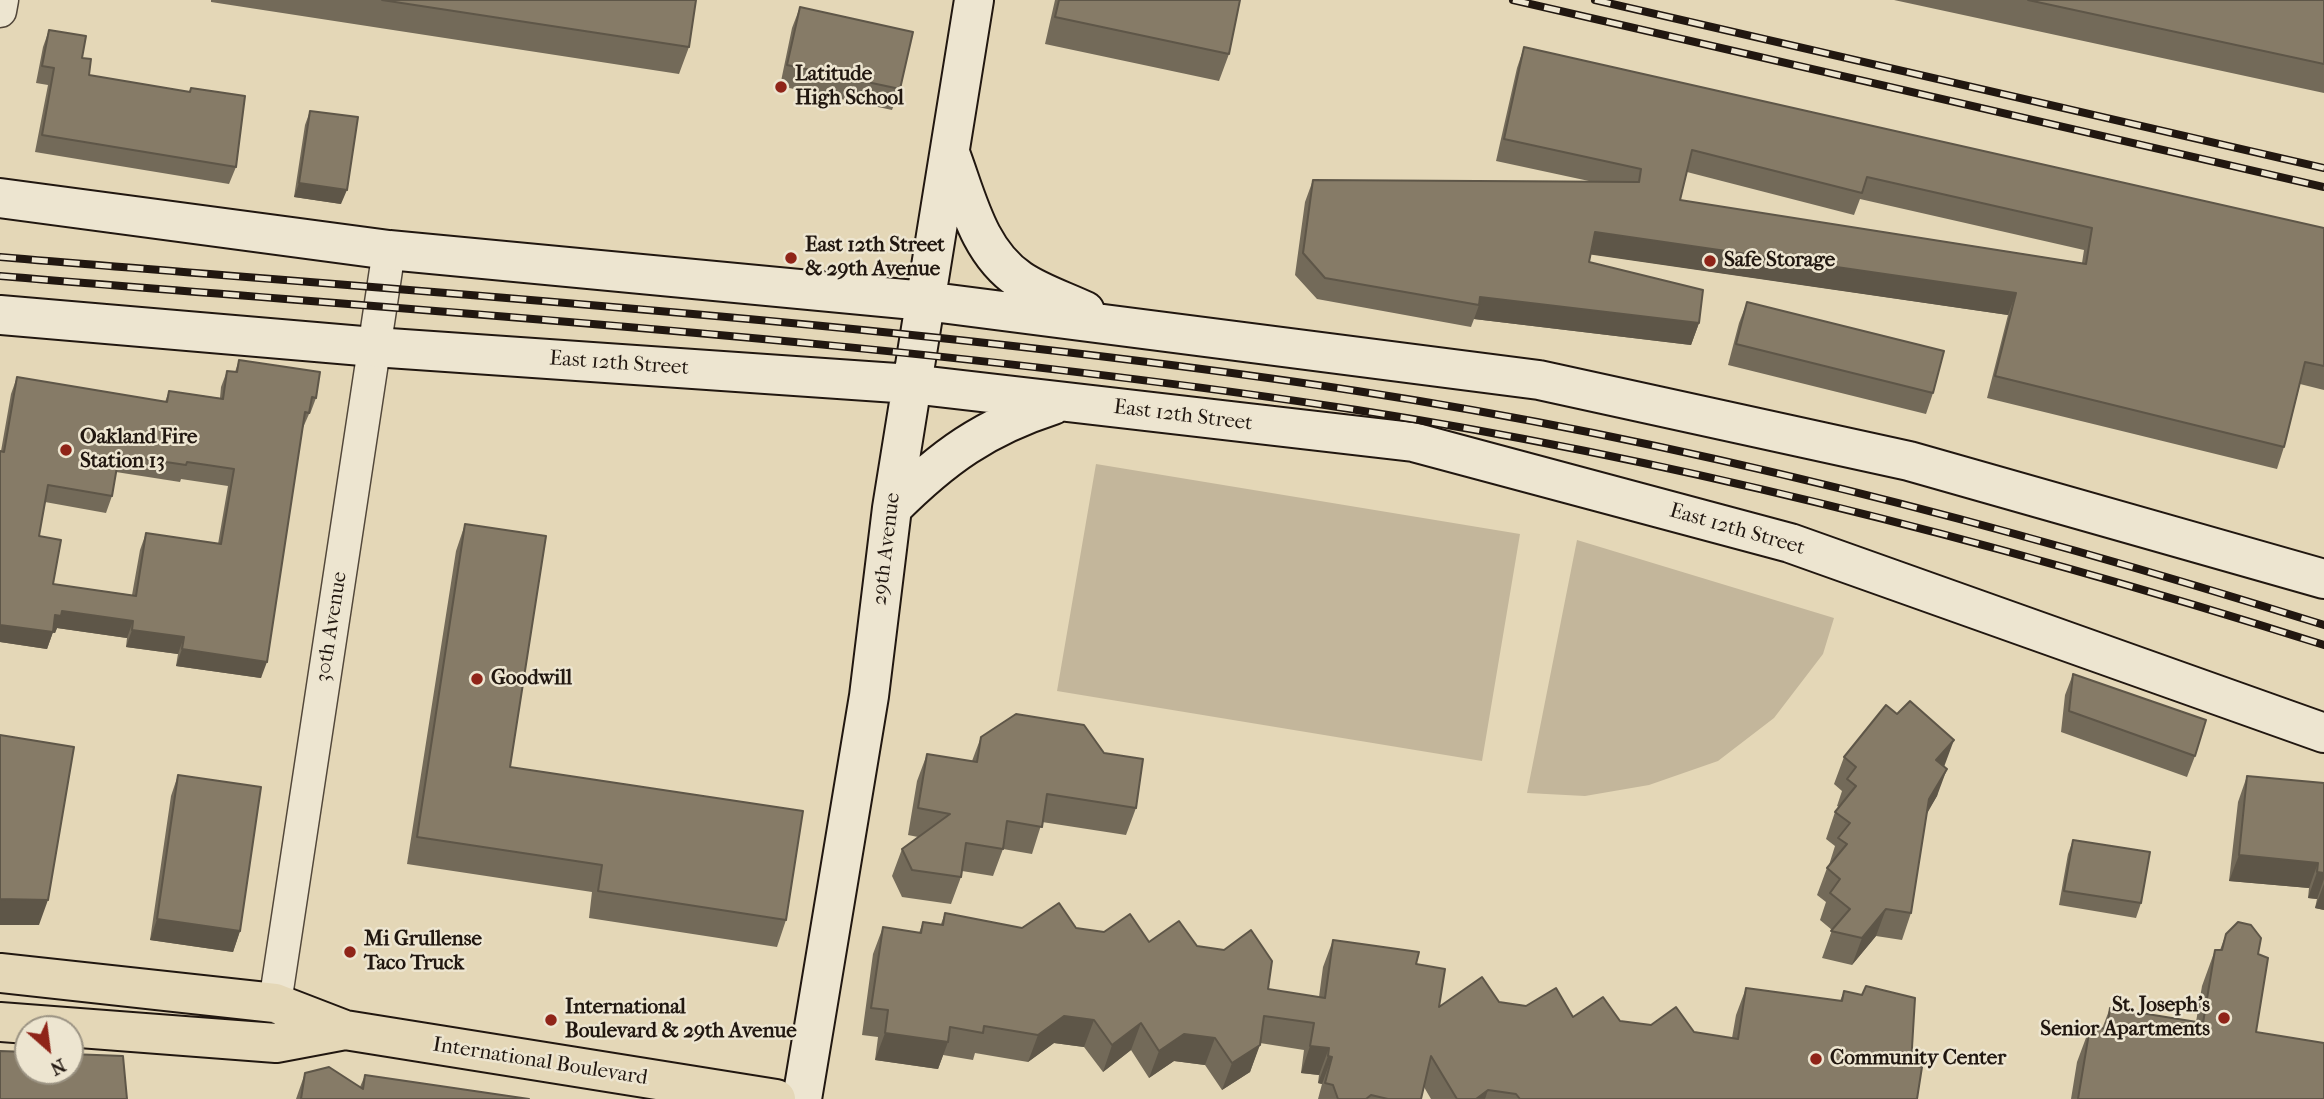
<!DOCTYPE html>
<html>
<head>
<meta charset="utf-8">
<style>
  body { margin:0 }
  #map { position:relative; width:2324px; height:1099px; overflow:hidden; background:#e4d7b7; font-family:"IM FELL French Canon",serif }
  canvas { display:block }
  .north { position:absolute; left:14px; top:1015px; width:70px; height:70px; box-sizing:border-box; background:#ede5d0; border:2px solid #9b9383; border-radius:50%; rotate:152deg; font-size:19px; font-weight:700; line-height:28px; text-align:center; color:#211710 }
  .north::after { content:''; display:block; margin:auto; width:24px; height:32px; background:#8f2418; clip-path:polygon(50% 0,100% 100%,50% 72%,0 100%) }
</style>
</head>
<body>
<div id="map">
<canvas width="2324" height="1099"></canvas>
<div class="north">N</div>
</div>
<script>
const context = document.querySelector('canvas').getContext('2d');
context.lineJoin = 'round';
function fill(path, color) {
  context.fillStyle = color;
  context.fill(path, 'evenodd');
}
function stroke(path, color, width, dash) {
  context.strokeStyle = color;
  context.lineWidth = width;
  context.lineCap = dash ? 'butt' : 'round';
  context.setLineDash(dash || []);
  context.stroke(path);
}
function drawText(font, color, halo, rows, align = 'center') {
  context.font = font + ' "IM FELL French Canon",serif';
  context.lineWidth = 5;
  context.setLineDash([]);
  context.textBaseline = 'middle';
  context.strokeStyle = halo;
  context.fillStyle = color;
  for (const [text, x, y, turn = 0] of rows) {
    context.save();
    context.translate(x, y);
    context.rotate((+turn || 0) * Math.PI / 180);
    context.textAlign = isNaN(turn) ? turn : align;
    if (halo) context.strokeText(text, 0, 0);
    context.fillText(text, 0, 0);
    context.restore();
  }
}
fill(new Path2D(`
  M 1096,464 L 1520,534 L 1482,761 L 1057,691 Z
  M 1577,540 L 1834,618 L 1823,654 L 1774,718 L 1718,761 L 1649,785 L 1585,796 L 1527,793 Z`), '#c3b69b');
const minor = new Path2D(`
  M 0,11 L 2,0
  M 275,1003 L 389,250`);
const secondary = new Path2D(`
  M 950,153 C 967,198 978,252 1020,280 C 1039,293 1064,301 1085,311
  M 0,198 L 389,250 L 925,301 L 1539,380 L 1909,461 L 2324,579
  M 0,315 L 374,347 L 911,384 L 1413,442 L 1790,543 L 2324,733
  M 892,508 C 943,457 985,427 1053,405
  M 802,1099 L 869,696 L 892,508 L 974,0`);
const primary = new Path2D(`
  M 0,973 L 275,1003 L 345,1030 L 776,1099
  M 0,1022 L 276,1043 L 345,1030`);
stroke(minor, '#52473a', 35);
stroke(secondary, '#211710', 42);
stroke(primary, '#211710', 42);
stroke(minor, '#ede5d0', 32);
stroke(secondary, '#ede5d0', 38);
stroke(primary, '#e4d7b7', 38);
const rail = new Path2D(`
  M 1513,0 L 2324,187
  M 1595,0 L 2324,168
  M 0,257 C 452,295 908,323 1357,391 C 1685,441 2008,526 2324,625
  M 0,276 C 452,314 908,341 1357,410 C 1684,461 2008,545 2324,645`);
stroke(rail, '#211710', 8);
stroke(rail, '#ede5d0', 5, [16]);
fill(new Path2D(`
  M 211,0 L 696,0 L 689,47 L 679,74 L 211,2 Z
  M 1055,0 L 1240,0 L 1229,54 L 1219,81 L 1045,44 Z
  M 1894,0 L 2324,0 L 2324,93 Z
  M 800,7 L 900,89 L 892,110 L 780,86 L 792,28 Z
  M 49,30 L 82,58 L 89,75 L 189,92 L 191,88 L 236,167 L 229,184 L 35,152 L 48,85 L 36,83 L 43,47 Z
  M 1524,47 L 2324,228 L 2324,390 L 2300,384 L 2284,447 L 2277,469 L 1987,398 L 2008,315 L 1591,254 L 1589,262 L 1699,323 L 1691,345 L 1474,319 L 1471,327 L 1317,299 L 1295,275 L 1305,202 L 1313,180 L 1589,181 L 1496,161 L 1517,68 ZM 1687,172 L 1854,215 L 1860,199 L 2084,250 L 2082,263 L 1680,200 Z
  M 310,111 L 341,204 L 294,197 L 305,125 Z
  M 1747,302 L 1933,393 L 1926,414 L 1728,365 L 1739,323 Z
  M 239,360 L 316,398 L 310,414 L 309,414 L 302,430 L 261,678 L 176,666 L 178,654 L 126,647 L 127,638 L 57,628 L 55,633 L 53,632 L 47,649 L 0,642 L 0,451 L 1,451 L 11,394 L 17,377 L 165,402 L 169,391 L 220,398 L 221,387 L 227,371 L 235,372 ZM 116,472 L 180,482 L 181,479 L 228,486 L 218,544 L 146,533 L 140,550 L 132,595 L 53,584 L 39,536 L 45,502 L 106,513 L 112,496 Z
  M 465,524 L 510,767 L 786,920 L 777,947 L 589,918 L 592,892 L 407,864 L 456,551 Z
  M 2073,674 L 2195,756 L 2187,777 L 2061,732 L 2065,695 Z
  M 981,737 L 1136,808 L 1126,835 L 1042,822 L 1032,854 L 1003,849 L 993,876 L 962,871 L 961,877 L 951,904 L 902,897 L 892,876 L 902,849 L 918,837 L 908,835 L 917,781 L 927,754 L 972,761 Z
  M 1844,757 L 1944,767 L 1937,796 L 1927,812 L 1911,913 L 1902,940 L 1876,936 L 1852,965 L 1822,958 L 1832,930 L 1820,920 L 1826,902 L 1817,895 L 1827,868 L 1830,865 L 1829,865 L 1835,846 L 1826,839 L 1835,812 L 1839,807 L 1837,806 L 1842,791 L 1834,784 Z
  M 178,775 L 240,931 L 233,952 L 150,940 L 171,796 Z
  M 2247,776 L 2324,783 L 2324,910 L 2315,908 L 2317,899 L 2308,898 L 2309,888 L 2229,881 L 2238,802 Z
  M 2073,840 L 2141,903 L 2136,918 L 2059,905 L 2068,854 Z
  M 945,913 L 1022,928 L 1076,928 L 1149,942 L 1197,946 L 1268,989 L 1319,997 L 1323,967 L 1333,940 L 1416,964 L 1439,1007 L 1499,1002 L 1573,1017 L 1620,1021 L 1732,1038 L 1736,1015 L 1746,988 L 1840,1001 L 1844,991 L 1911,1064 L 1917,1099 L 1431,1099 L 1424,1087 L 1421,1099 L 1318,1099 L 1322,1084 L 1318,1083 L 1319,1075 L 1301,1073 L 1304,1050 L 1260,1043 L 1250,1072 L 1222,1090 L 1205,1065 L 1174,1061 L 1149,1078 L 1131,1050 L 1103,1072 L 1084,1047 L 1054,1043 L 1028,1062 L 975,1053 L 973,1060 L 943,1055 L 938,1069 L 875,1060 L 878,1037 L 862,1035 L 873,954 L 883,927 L 919,933 L 923,922 L 941,924 Z
  M 2226,934 L 2258,954 L 2256,1032 L 2324,1099 L 2071,1099 L 2077,1062 L 2090,1027 L 2102,1029 L 2110,1008 L 2196,1022 L 2202,986 L 2215,950 L 2220,950 Z
  M 305,1073 L 360,1087 L 365,1075 L 529,1099 L 296,1099 Z`), '#736a59');
fill(new Path2D(`
  M 299,183 L 347,190 L 341,204 L 294,197 Z
  M 1595,232 L 2016,293 L 2008,315 L 1587,254 Z
  M 1480,297 L 1699,323 L 1691,345 L 1474,319 L 1479,305 Z
  M 62,611 L 133,621 L 127,638 L 57,628 L 55,633 L 49,632 L 55,615 Z
  M 0,625 L 53,632 L 47,649 L 0,642 Z
  M 132,630 L 184,637 L 178,654 L 126,647 Z
  M 182,649 L 267,662 L 261,678 L 176,666 Z
  M 1954,740 L 1944,767 L 1936,760 Z
  M 1947,769 L 1937,796 L 1920,826 L 1929,799 Z
  M 2239,855 L 2318,863 L 2309,888 L 2229,881 Z
  M 2317,872 L 2324,873 L 2324,879 L 2317,899 L 2308,898 Z
  M 2324,884 L 2324,910 L 2315,908 Z
  M 0,899 L 48,900 L 39,925 L 0,925 Z
  M 1886,909 L 1876,936 L 1852,965 L 1862,938 Z
  M 157,919 L 240,931 L 233,952 L 150,940 Z
  M 1064,1016 L 1094,1020 L 1084,1047 L 1054,1043 L 1028,1062 L 1038,1035 Z
  M 1141,1023 L 1131,1050 L 1103,1072 L 1112,1045 Z
  M 885,1033 L 948,1042 L 938,1069 L 875,1060 Z
  M 1184,1034 L 1215,1038 L 1205,1065 L 1174,1061 L 1149,1078 L 1159,1051 Z
  M 1260,1045 L 1250,1072 L 1222,1090 L 1232,1063 Z
  M 1310,1046 L 1329,1048 L 1319,1075 L 1301,1073 Z
  M 1328,1056 L 1332,1057 L 1322,1084 L 1318,1083 Z
  M 1488,1090 L 1485,1099 L 1476,1099 Z`), '#5e5648');
const building = new Path2D(`
  M 382,0 L 696,0 L 689,47 Z
  M 1059,0 L 1240,0 L 1229,54 L 1055,17 Z
  M 2028,0 L 2324,0 L 2324,64 Z
  M 800,7 L 913,32 L 900,89 L 787,65 Z
  M 49,30 L 86,36 L 82,58 L 91,59 L 89,75 L 190,92 L 191,88 L 245,96 L 236,167 L 42,135 L 54,68 L 42,66 Z
  M 1524,47 L 2324,228 L 2324,366 L 2305,362 L 2284,447 L 1995,376 L 2016,293 L 1595,232 L 1589,262 L 1703,290 L 1699,323 L 1480,297 L 1479,305 L 1325,278 L 1303,253 L 1313,180 L 1639,182 L 1641,169 L 1504,139 ZM 1692,150 L 1862,193 L 1867,177 L 2092,228 L 2086,264 L 1680,200 Z
  M 310,111 L 358,117 L 347,190 L 299,183 Z
  M 1747,302 L 1944,351 L 1933,393 L 1736,344 Z
  M 239,360 L 320,372 L 316,398 L 312,397 L 309,413 L 305,412 L 267,662 L 182,649 L 184,637 L 132,630 L 133,621 L 62,611 L 61,616 L 55,615 L 53,632 L 0,625 L 0,451 L 4,452 L 17,377 L 167,402 L 169,391 L 223,399 L 227,371 L 237,372 ZM 119,455 L 186,465 L 187,462 L 234,469 L 221,544 L 146,533 L 136,596 L 53,584 L 61,540 L 39,536 L 48,485 L 112,496 Z
  M 465,524 L 546,536 L 510,767 L 803,811 L 786,920 L 598,891 L 602,865 L 417,837 Z
  M 2073,674 L 2206,720 L 2195,756 L 2069,711 Z
  M 1910,701 L 1954,740 L 1936,760 L 1947,769 L 1929,799 L 1911,913 L 1886,909 L 1862,938 L 1831,931 L 1850,909 L 1830,893 L 1840,879 L 1827,868 L 1847,844 L 1838,838 L 1850,823 L 1835,812 L 1856,786 L 1847,779 L 1856,767 L 1844,757 L 1886,705 L 1897,714 Z
  M 1016,714 L 1084,725 L 1104,753 L 1143,759 L 1136,808 L 1047,794 L 1042,827 L 1007,821 L 1003,849 L 966,843 L 961,877 L 912,870 L 902,849 L 950,814 L 918,808 L 927,754 L 977,762 L 981,737 Z
  M 0,735 L 74,747 L 48,900 L 0,899 Z
  M 178,775 L 261,787 L 240,931 L 157,919 Z
  M 2247,776 L 2324,783 L 2324,873 L 2317,872 L 2318,863 L 2239,855 Z
  M 2073,840 L 2150,852 L 2141,903 L 2064,891 Z
  M 1059,903 L 1076,928 L 1104,932 L 1130,914 L 1149,942 L 1179,921 L 1197,946 L 1224,950 L 1251,930 L 1272,961 L 1268,989 L 1325,998 L 1333,940 L 1419,952 L 1416,964 L 1445,969 L 1439,1007 L 1482,977 L 1499,1002 L 1526,1006 L 1556,988 L 1573,1017 L 1603,997 L 1620,1021 L 1651,1025 L 1676,1007 L 1694,1032 L 1738,1039 L 1746,988 L 1842,1001 L 1844,991 L 1862,995 L 1866,986 L 1915,998 L 1911,1064 L 1922,1067 L 1917,1099 L 1520,1099 L 1516,1094 L 1488,1090 L 1476,1099 L 1457,1099 L 1431,1056 L 1421,1099 L 1388,1099 L 1371,1095 L 1366,1099 L 1338,1099 L 1333,1085 L 1325,1083 L 1332,1057 L 1328,1056 L 1329,1048 L 1310,1046 L 1314,1023 L 1264,1016 L 1260,1045 L 1232,1063 L 1215,1038 L 1184,1034 L 1159,1051 L 1141,1023 L 1112,1045 L 1094,1020 L 1064,1016 L 1038,1035 L 984,1026 L 983,1033 L 950,1027 L 948,1042 L 885,1033 L 888,1010 L 871,1008 L 883,927 L 921,933 L 923,922 L 943,925 L 945,913 L 1022,928 Z
  M 2238,922 L 2251,925 L 2261,938 L 2258,954 L 2268,958 L 2256,1032 L 2324,1043 L 2324,1099 L 2078,1099 L 2090,1027 L 2107,1029 L 2110,1008 L 2203,1023 L 2215,950 L 2222,950 L 2226,934 Z
  M 0,1051 L 28,1052 L 28,1071 L 70,1071 L 70,1054 L 123,1056 L 127,1099 L 0,1099 Z
  M 329,1067 L 363,1089 L 365,1075 L 529,1099 L 301,1099 L 305,1073 Z`);
fill(building, '#867b67');
stroke(building, '#5e5648', 2);
for (const [x, y, r, color] of [
  [781,87,7,"#8f2418"],
  [791,258,7,"#8f2418"],
  [1710,261,7,"#8f2418"],
  [66,450,7,"#8f2418"],
  [477,679,7,"#8f2418"],
  [350,952,7,"#8f2418"],
  [2224,1018,7,"#8f2418"],
  [551,1020,7,"#8f2418"],
  [1816,1059,7,"#8f2418"]
]) {
  const dot = new Path2D();
  dot.arc(x, y, r, 0, 2 * Math.PI);
  context.fillStyle = color;
  context.fill(dot);
  stroke(dot, '#ede5d0', 2.5);
}
drawText('bold 21px', '#211710', '#ede5d0', [
  ["Latitude",795,75],
  ["High School",795,99],
  ["East 12th Street",805,246],
  ["& 29th Avenue",805,270],
  ["Safe Storage",1724,261],
  ["Oakland Fire",80,438],
  ["Station 13",80,462],
  ["Goodwill",491,679],
  ["Mi Grullense",364,940],
  ["Taco Truck",364,964],
  ["St. Joseph’s",2210,1006,"right"],
  ["Senior Apartments",2210,1030,"right"],
  ["International",565,1008],
  ["Boulevard & 29th Avenue",565,1032],
  ["Community Center",1830,1059]
], 'left');
drawText('21px', '#211710', '#ede5d0', [
  ["East 12th Street",619,364,4],
  ["East 12th Street",1183,416,7],
  ["East 12th Street",1737,530,16],
  ["29th Avenue",887,549,-83],
  ["30th Avenue",332,627,-81],
  ["International Boulevard",540,1062,9]
]);
</script>
</body>
</html>
